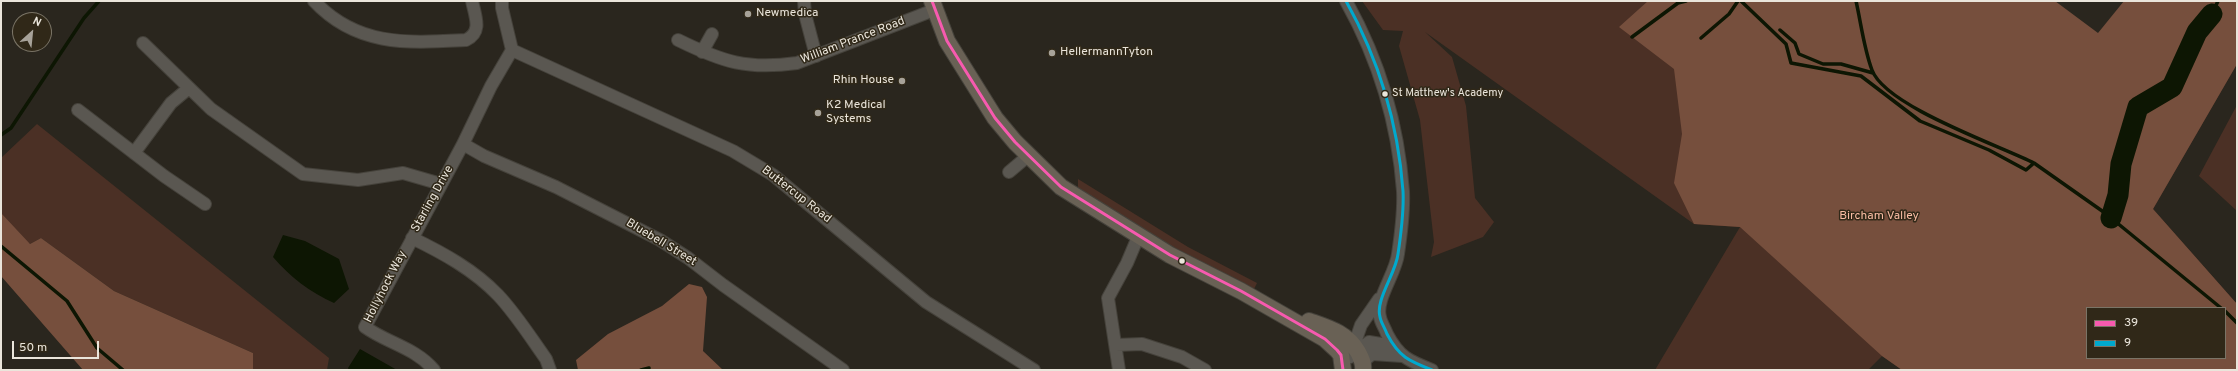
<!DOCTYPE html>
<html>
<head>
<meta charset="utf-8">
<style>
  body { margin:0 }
  #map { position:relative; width:2238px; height:371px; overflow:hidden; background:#2a261e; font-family:Overpass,sans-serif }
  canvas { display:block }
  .frame { position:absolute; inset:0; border:2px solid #eae5db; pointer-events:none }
  .legend { position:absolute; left:2086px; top:307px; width:140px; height:52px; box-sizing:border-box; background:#302818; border:1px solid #7a7466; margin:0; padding:5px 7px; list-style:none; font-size:12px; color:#eae5db }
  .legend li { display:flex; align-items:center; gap:8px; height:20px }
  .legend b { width:20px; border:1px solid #7a7466 }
  .north { position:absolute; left:12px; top:12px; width:40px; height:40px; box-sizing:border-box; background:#302818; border:1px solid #7a7466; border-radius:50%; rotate:27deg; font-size:11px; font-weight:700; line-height:16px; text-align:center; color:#eae5db }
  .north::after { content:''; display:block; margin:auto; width:14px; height:18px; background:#a7a299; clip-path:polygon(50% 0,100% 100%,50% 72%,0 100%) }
  .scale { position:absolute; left:12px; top:341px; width:87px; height:18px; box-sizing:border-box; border:2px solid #eae5db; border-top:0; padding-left:5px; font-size:12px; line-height:14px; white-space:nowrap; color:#eae5db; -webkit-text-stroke:3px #302818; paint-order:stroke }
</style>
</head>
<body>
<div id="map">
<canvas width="2238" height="371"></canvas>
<div class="frame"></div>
<ul class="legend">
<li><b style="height:5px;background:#f75aaf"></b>39</li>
<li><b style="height:5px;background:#00a9ce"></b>9</li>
</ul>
<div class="north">N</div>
<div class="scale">50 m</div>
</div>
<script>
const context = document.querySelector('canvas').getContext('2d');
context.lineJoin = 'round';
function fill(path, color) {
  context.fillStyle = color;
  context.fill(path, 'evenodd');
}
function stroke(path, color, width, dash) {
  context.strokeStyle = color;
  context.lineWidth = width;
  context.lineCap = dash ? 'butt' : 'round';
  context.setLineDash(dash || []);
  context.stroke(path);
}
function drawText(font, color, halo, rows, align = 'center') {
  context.font = font + ' Overpass,sans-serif';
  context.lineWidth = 3;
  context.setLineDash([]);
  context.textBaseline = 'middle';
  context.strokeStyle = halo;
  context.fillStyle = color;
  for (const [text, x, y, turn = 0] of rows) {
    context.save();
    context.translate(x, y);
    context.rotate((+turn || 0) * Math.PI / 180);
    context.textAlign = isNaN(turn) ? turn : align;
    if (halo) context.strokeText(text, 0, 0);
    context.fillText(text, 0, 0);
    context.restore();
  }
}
fill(new Path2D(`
  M 1362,1 L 1876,1 L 2085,51 L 2237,1 L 2237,64 L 2153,209 L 2237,304 L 2237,370 L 1902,370 L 1882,356 L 1868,370 L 1655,370 L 1740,227 L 1694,224 L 1425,32 L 1452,57 L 1466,106 L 1475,198 L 1494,222 L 1483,237 L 1431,257 L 1434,242 L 1420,120 L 1399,46 L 1403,31 L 1383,30 ZM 2087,308 L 2225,308 L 2225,358 L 2087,358 Z
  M 2237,105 L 2237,211 L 2199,176 Z
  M 37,124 L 329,358 L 327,370 L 253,370 L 253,353 L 114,291 L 41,238 L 30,244 L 1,226 L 1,158 Z
  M 1078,179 L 1188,247 L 1257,283 L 1253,291 L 1194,264 L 1078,191 Z`), '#4b3025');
fill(new Path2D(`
  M 1648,1 L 2055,1 L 2098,33 L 2124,1 L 2237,1 L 2237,64 L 2153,209 L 2237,304 L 2237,370 L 1902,370 L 1882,356 L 1740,227 L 1694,224 L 1674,183 L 1682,134 L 1674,69 L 1619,27 ZM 2087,308 L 2225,308 L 2225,358 L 2087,358 Z
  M 1,213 L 30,244 L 41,238 L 114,291 L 253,353 L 253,370 L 83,370 L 1,276 Z
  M 689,284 L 702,287 L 707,297 L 703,351 L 723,370 L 578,370 L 576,360 L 608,334 L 662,306 Z`), '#764f3d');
fill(new Path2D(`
  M 283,235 L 305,241 L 339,259 L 349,289 L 334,303 C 310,292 290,277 273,257 Z
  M 360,349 L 397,370 L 349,370 L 348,368 Z`), '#0d1603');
stroke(new Path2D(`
  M 1741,1 L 1786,44 L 1791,63 L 1861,76 L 1920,121 L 1989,150 L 2026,170 L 2034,163 L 2105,213 L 2221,308
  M 1856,1 C 1861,23 1864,49 1872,70 C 1885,106 1998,145 2034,163
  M 2212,14 L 2218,1
  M 1780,30 L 1795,43 L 1799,54 L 1823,64 L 1841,64 L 1873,73
  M 1632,37 L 1678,3 L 1686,1
  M 1701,38 L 1729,14 L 1738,1
  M 1,135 L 11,128 L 84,18 L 99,1
  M 1,246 L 67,301 L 97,348 L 123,370
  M 2225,311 L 2237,323
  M 641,370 L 649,368`), '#0d1603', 3.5);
stroke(new Path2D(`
  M 2111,218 L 2118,195 L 2121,164 L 2138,107 L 2172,87 L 2197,32 L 2212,14`), '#0d1603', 21);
const minor = new Path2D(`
  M 314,1 C 357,47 408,43 466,40 C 483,32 475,16 472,1
  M 502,1 L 502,8 L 512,50
  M 804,1 L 805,14 L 816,56
  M 1346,1 C 1379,60 1398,123 1403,191 C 1404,211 1401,234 1398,254 C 1396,273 1375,300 1380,317 C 1381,323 1385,328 1387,334 C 1399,357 1409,361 1432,370
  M 678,40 C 723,62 747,70 797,63 L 934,10
  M 143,43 L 211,109 L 303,174 L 358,180 L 403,173 L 441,184
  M 512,50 L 733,151 L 773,175 L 926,302 L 1034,370
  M 702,52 L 712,34
  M 78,110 L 164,176 L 205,204
  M 463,144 L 484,156 L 556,187 L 660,240 L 688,258 L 723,285 L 843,370
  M 134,153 L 171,103 L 189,88
  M 1009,172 L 1028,156
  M 412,238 C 443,253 474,270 498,295 C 516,314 531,338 546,359 L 550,370
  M 1116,345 L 1142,344 L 1182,357 L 1205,370
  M 1352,355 L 1369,342 L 1393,346
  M 1350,357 L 1361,325 L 1379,299
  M 1364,365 L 1365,360 L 1372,354 L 1402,356
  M 434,370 C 416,348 387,343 365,327 L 463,144 L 491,86 L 512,50
  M 1119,370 L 1108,298 L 1127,263 L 1138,237`);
const major = new Path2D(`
  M 932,1 L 947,41 L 995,118 L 1015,142 L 1061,187 L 1170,255 L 1241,291 L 1325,339 L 1337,350 L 1341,355 L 1343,370
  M 1309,321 C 1329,328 1347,333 1358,352 C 1361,358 1364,363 1363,370`);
stroke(minor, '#45423b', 14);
stroke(major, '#45423b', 18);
stroke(minor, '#5a5751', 12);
stroke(major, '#696155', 16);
stroke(new Path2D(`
  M 932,1 L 947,41 L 995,118 L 1015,142 L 1061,187 L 1170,255 L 1241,291 L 1325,339 L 1337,350 L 1341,355 L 1343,370`), '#f75aaf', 3);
stroke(new Path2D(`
  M 1346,1 C 1379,60 1398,123 1403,191 C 1404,211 1401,234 1398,254 C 1396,273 1375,300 1380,317 C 1381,323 1385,328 1387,334 C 1399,357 1409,361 1432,370`), '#00a9ce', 3);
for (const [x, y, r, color] of [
  [748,14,4,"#a7a299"],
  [1052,53,4,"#a7a299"],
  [902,81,4,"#a7a299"],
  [1385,94,3.5,"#eae5db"],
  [818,113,4,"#a7a299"],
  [1182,261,3.5,"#eae5db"]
]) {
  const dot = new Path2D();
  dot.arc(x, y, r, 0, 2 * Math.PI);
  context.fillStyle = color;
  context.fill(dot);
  stroke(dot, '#302818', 1.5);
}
drawText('11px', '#eae5db', '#302818', [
  ["St Matthew's Academy",1392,94]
], 'left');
drawText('12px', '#eae5db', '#302818', [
  ["Newmedica",756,14],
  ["HellermannTyton",1060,53],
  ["Rhin House",894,81,"right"],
  ["K2 Medical",826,106],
  ["Systems",826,120]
], 'left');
drawText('12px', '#eae5db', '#302818', [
  ["William Prance Road",853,41,-21],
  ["Buttercup Road",796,195,38],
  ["Starling Drive",433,199,-61],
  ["Bluebell Street",661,243,31],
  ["Hollyhock Way",386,287,-63]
]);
drawText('12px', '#f8bca3', '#302818', [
  ["Bircham Valley",1879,217]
]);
</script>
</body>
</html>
